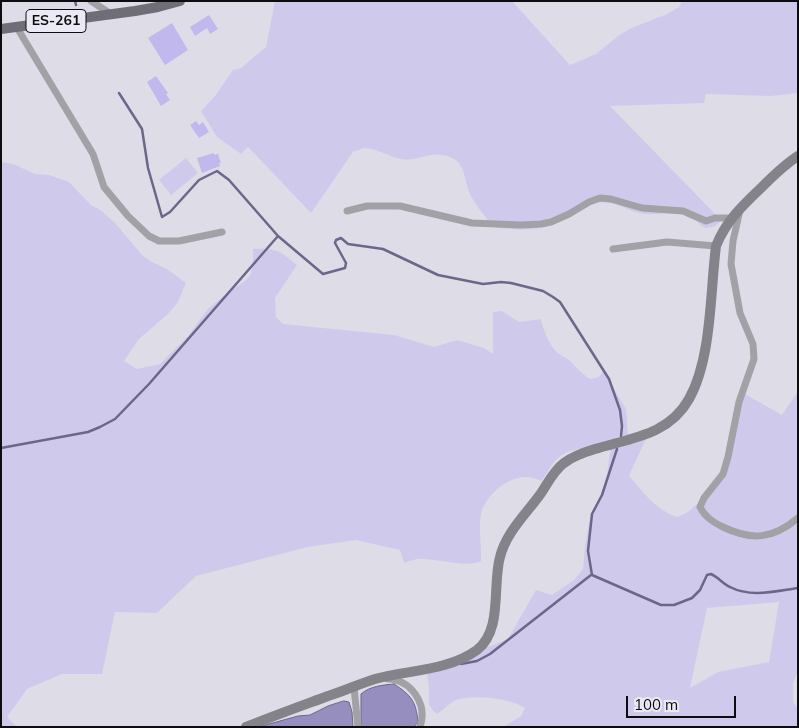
<!DOCTYPE html>
<html>
<head>
<meta charset="utf-8">
<style>
  body { margin:0 }
  #map { position:relative; width:799px; height:728px; overflow:hidden; background:#dedde7; font-family:Mulish,sans-serif }
  canvas { display:block }
  .frame { position:absolute; inset:0; border:2px solid #0d0d10; pointer-events:none }
  .scale { position:absolute; left:626px; top:696px; width:110px; height:22px; box-sizing:border-box; border:2px solid #0d0d10; border-top:0; padding-left:6px; font-size:15px; line-height:18px; white-space:nowrap; color:#0d0d10; -webkit-text-stroke:4px #ebeaf4; paint-order:stroke }
</style>
</head>
<body>
<div id="map">
<canvas width="799" height="728"></canvas>
<div class="frame"></div>
<div class="scale">100 m</div>
</div>
<script>
const context = document.querySelector('canvas').getContext('2d');
context.lineJoin = 'round';
function fill(path, color) {
  context.fillStyle = color;
  context.fill(path, 'evenodd');
}
function stroke(path, color, width, dash) {
  context.strokeStyle = color;
  context.lineWidth = width;
  context.lineCap = dash ? 'butt' : 'round';
  context.setLineDash(dash || []);
  context.stroke(path);
}
function drawText(font, color, halo, rows, align = 'center') {
  context.font = font + ' Mulish,sans-serif';
  context.lineWidth = 4.5;
  context.setLineDash([]);
  context.textBaseline = 'middle';
  context.strokeStyle = halo;
  context.fillStyle = color;
  for (const [text, x, y, turn = 0] of rows) {
    context.save();
    context.translate(x, y);
    context.rotate((+turn || 0) * Math.PI / 180);
    context.textAlign = isNaN(turn) ? turn : align;
    if (halo) context.strokeText(text, 0, 0);
    context.fillText(text, 0, 0);
    context.restore();
  }
}
fill(new Path2D(`
  M 275,1 L 512,1 L 570,65 L 596,54 L 618,36 L 629,29 L 667,14 L 679,7 L 682,1 L 798,1 L 798,93 L 771,96 L 706,94 L 704,103 L 610,106 L 721,220 C 717,227 713,227 705,228 C 699,224 693,217 686,215 C 672,210 655,217 640,213 C 626,210 611,199 596,203 C 583,206 573,216 562,221 C 541,231 517,231 494,227 C 486,217 477,208 471,196 C 462,178 468,160 443,155 C 428,152 415,162 401,159 C 391,157 375,148 364,148 C 361,149 356,151 353,152 L 311,213 L 248,147 L 241,154 L 217,137 L 201,111 L 215,96 L 233,70 L 241,68 L 266,47 Z
  M 186,158 L 198,173 L 171,195 L 159,180 Z
  M 1,162 L 13,164 L 35,174 L 49,175 L 69,182 L 91,205 L 102,211 L 116,224 L 142,255 L 152,262 L 167,269 L 186,283 L 178,302 L 169,313 L 139,339 L 124,361 L 137,369 L 160,364 L 188,336 L 208,309 L 227,293 L 245,281 L 251,274 L 253,261 L 253,249 C 276,248 279,250 297,265 L 275,298 L 276,317 L 283,324 L 394,335 L 434,347 L 457,340 L 484,348 L 493,354 L 493,312 L 502,311 L 519,322 L 541,319 C 543,330 550,347 559,354 C 563,357 566,357 569,360 C 576,367 581,373 590,379 C 597,378 600,377 603,371 L 626,409 L 628,434 L 649,432 L 629,476 C 644,492 656,511 678,517 L 688,512 L 706,496 L 719,476 L 743,393 L 782,415 L 798,391 L 798,671 L 793,683 L 793,702 L 798,709 L 798,727 L 503,727 L 521,716 L 525,708 C 510,698 473,694 456,700 C 449,703 444,710 437,714 C 425,704 430,701 429,688 C 429,682 427,677 427,671 L 508,639 L 536,590 L 552,595 L 574,580 L 583,569 L 585,546 L 589,522 L 596,504 L 605,489 L 611,446 C 593,448 568,446 555,461 C 550,467 546,475 541,481 C 537,479 531,477 526,477 C 507,477 485,496 481,514 C 478,530 482,545 481,561 C 469,568 438,559 423,559 C 417,558 410,561 404,563 L 400,550 L 356,540 L 308,547 L 196,576 L 157,613 L 115,612 L 102,674 L 62,674 L 27,689 L 7,717 L 17,727 L 1,727 ZM 779,602 L 769,662 L 718,672 L 690,688 L 707,608 Z`), '#cfcaec');
const water = new Path2D(`
  M 394,684 C 411,695 416,701 418,722 L 414,727 L 361,727 L 361,694 C 370,686 383,685 394,684 Z
  M 344,701 L 349,702 L 352,712 L 353,727 L 258,727 L 298,716 L 310,715 L 328,706 Z`);
fill(water, '#958ebf');
stroke(water, '#6c678a', 1);
stroke(new Path2D(`
  M 75,1 L 76,5
  M 119,93 L 142,129 L 148,168 L 162,217 L 170,212 L 199,180 L 217,171 L 229,180 L 278,236 L 323,274 L 345,268 L 346,263 L 335,243 L 336,240 L 341,238 L 348,244 L 383,249 L 438,275 L 483,284 L 501,282 L 511,283 L 543,291 L 553,297 L 560,302 L 609,379 L 620,410 L 622,426 L 621,436
  M 1,448 L 88,432 L 100,427 L 115,419 L 149,384 L 278,236
  M 592,575 L 661,605 L 674,605 L 692,598 L 700,590 L 707,575 L 711,574 C 718,577 723,584 730,587 C 751,598 776,591 798,588
  M 592,575 L 588,551 L 592,514 L 602,495 L 617,449
  M 461,664 L 477,661 L 490,654 L 591,575`), '#6c678a', 2.5);
fill(new Path2D(`
  M 209,15 L 218,29 L 210,34 L 207,28 L 195,36 L 190,27 Z
  M 172,23 L 188,50 L 165,65 L 148,38 Z
  M 156,76 L 168,93 L 166,94 L 170,100 L 161,106 L 147,82 Z
  M 196,121 L 199,125 L 203,122 L 209,132 L 199,138 L 190,125 Z
  M 214,153 L 214,155 L 218,154 L 221,163 L 219,163 L 220,166 L 202,173 L 197,158 Z`), '#c1b9ed');
stroke(new Path2D(`
  M 91,1 L 111,14
  M 16,26 L 93,154 L 104,187 L 128,216 L 149,236 L 159,241 L 179,241 L 222,232
  M 740,210 L 733,241 L 731,264 L 740,313 L 753,344 L 754,359 L 739,402 L 728,457 L 723,474 L 704,498 L 700,507 C 705,517 713,522 723,527 C 752,541 773,539 798,518
  M 347,211 L 367,206 L 400,206 L 472,223 L 521,225 L 541,224 L 551,222 L 569,214 L 589,202 L 600,198 L 611,199 L 642,208 L 683,211 L 706,221 L 715,218 L 731,218
  M 613,249 L 667,242 L 716,246
  M 388,679 C 411,680 428,704 420,727
  M 354,687 L 358,727`), '#a2a1a5', 7);
stroke(new Path2D(`
  M 246,727 C 273,716 301,706 328,696 C 344,691 359,684 375,679 C 408,670 448,671 477,650 C 503,630 492,586 500,557 C 506,533 525,515 539,496 C 547,485 553,471 564,463 C 573,456 585,452 595,449 C 631,438 669,435 689,399 C 712,358 710,292 716,246 C 726,221 743,205 762,187 C 773,176 784,165 798,156`), '#84838a', 10);
stroke(new Path2D(`
  M 1,29 L 135,11 L 158,7 L 180,1`), '#6f6e76', 10);
for (const [x, y, w] of [
  [56,21,60]
]) {
  const box = new Path2D();
  box.roundRect(x - w / 2, y - 11.5, w, 23, 4);
  context.fillStyle = '#ebeaf4';
  context.fill(box);
  stroke(box, '#0d0d10', 1);
}
drawText('bold 14px', '#0d0d10', null, [
  ["ES-261",56,21]
]);
</script>
</body>
</html>
